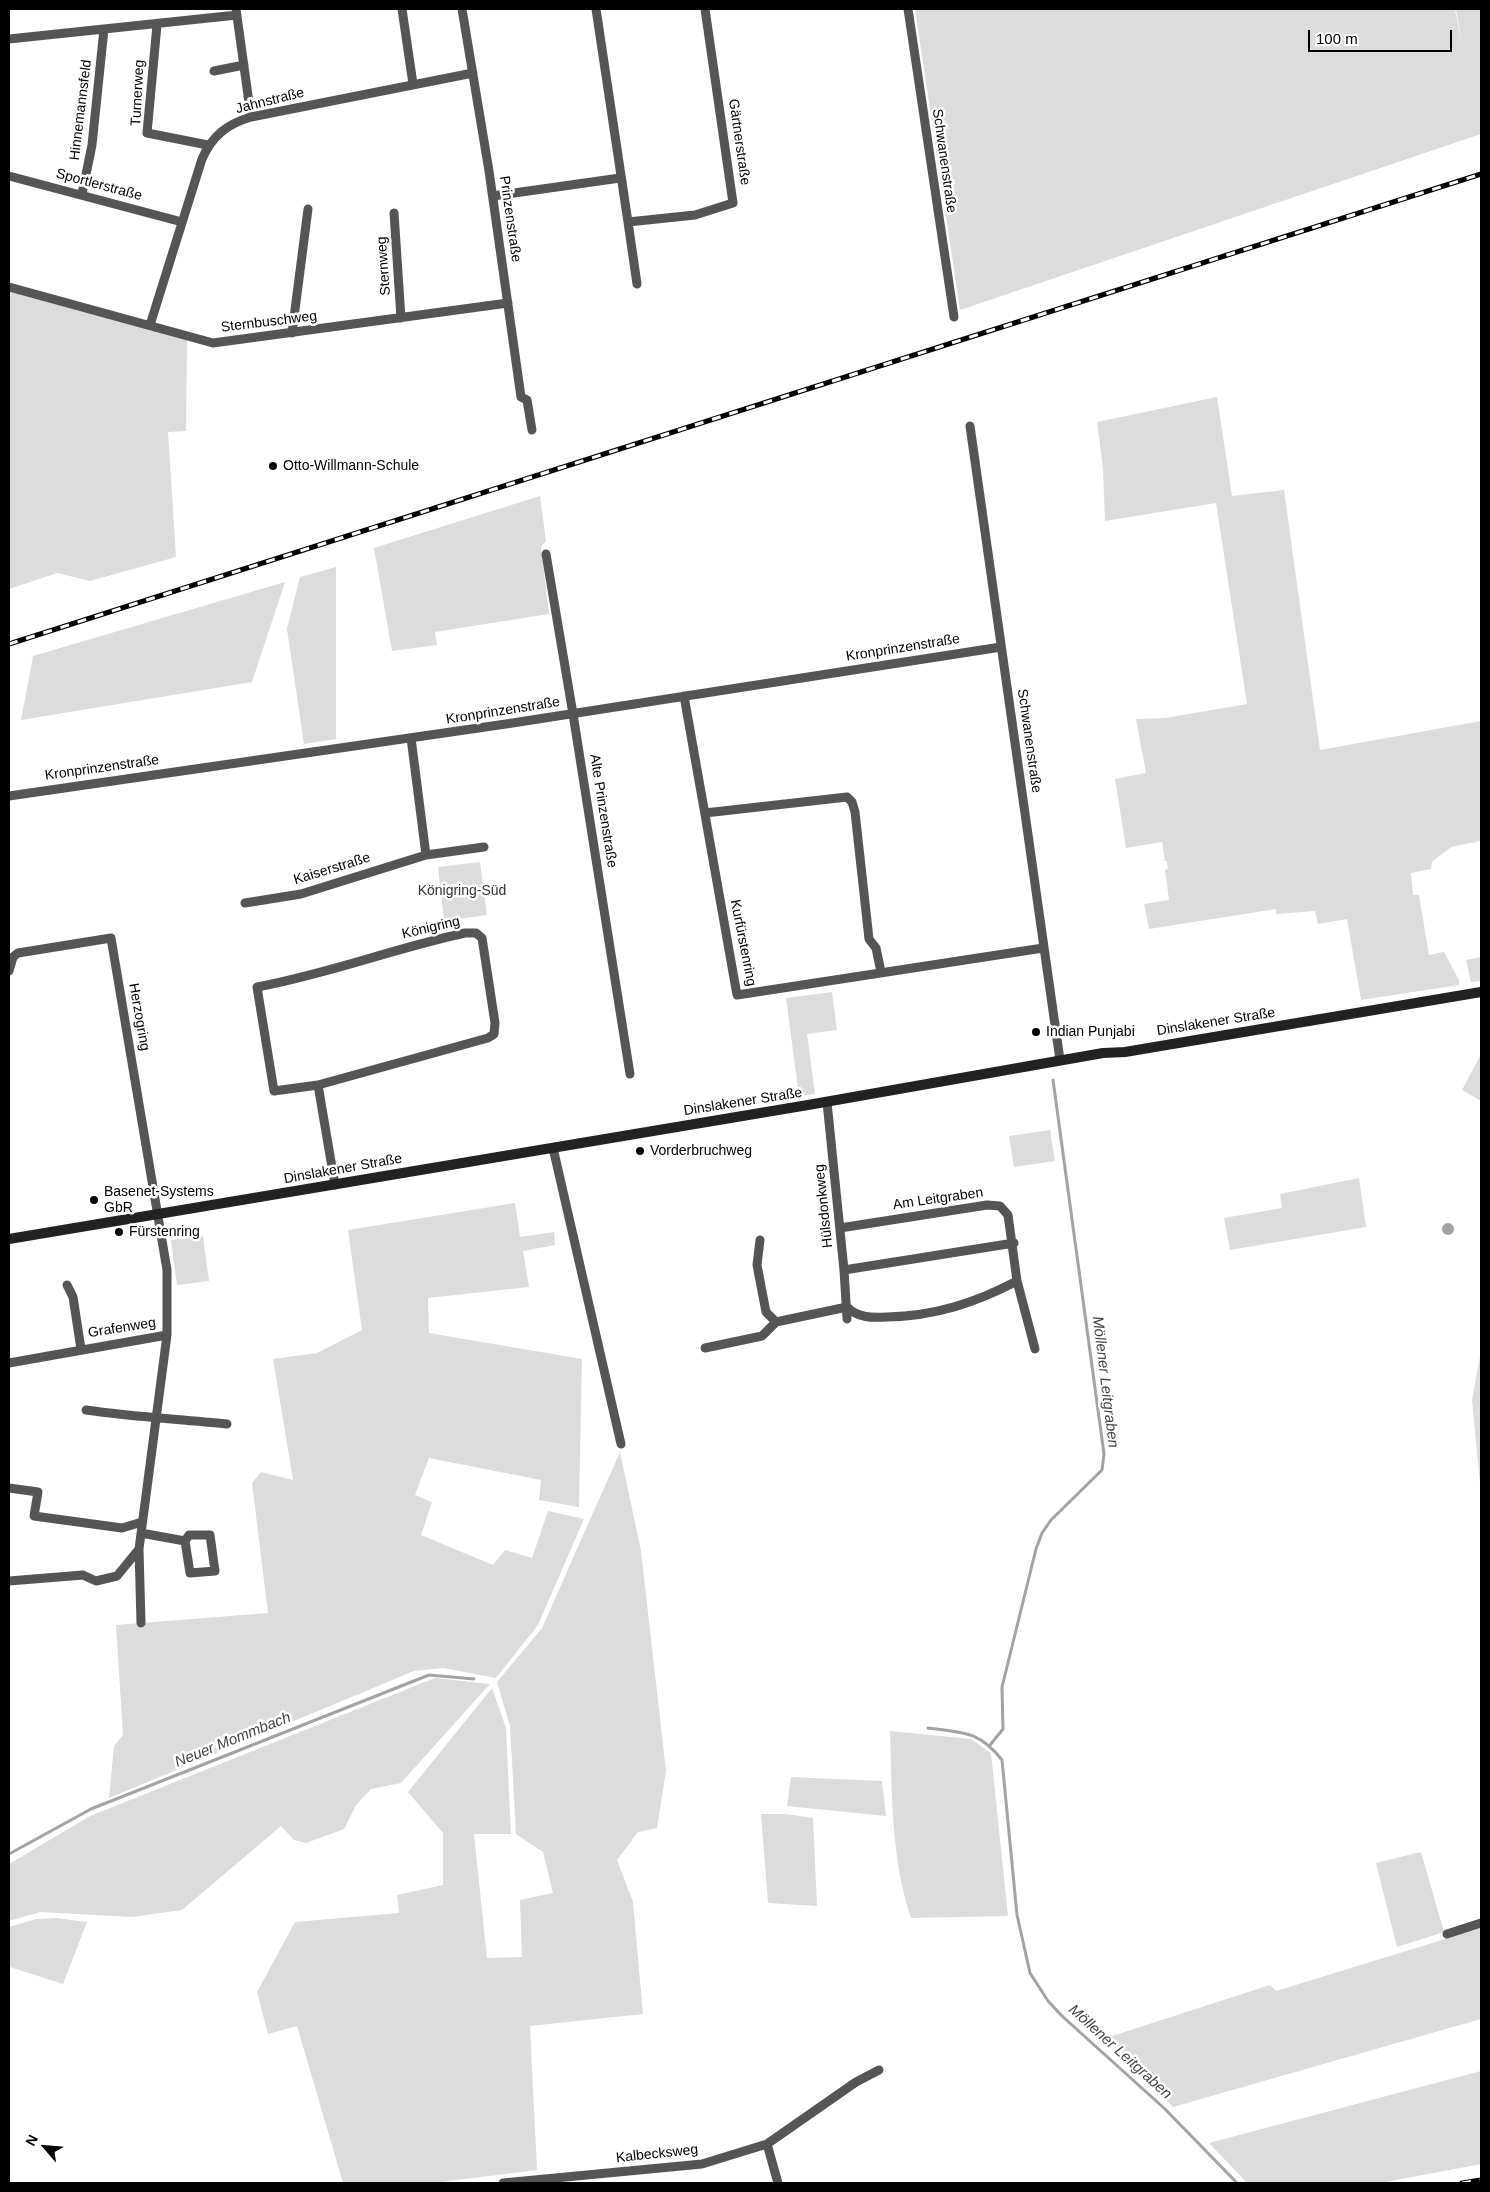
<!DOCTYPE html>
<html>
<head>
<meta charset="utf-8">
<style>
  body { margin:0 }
  #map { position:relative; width:1490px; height:2192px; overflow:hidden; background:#fff; font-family:Arial,sans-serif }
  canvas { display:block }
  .frame { position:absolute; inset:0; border:10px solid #000; pointer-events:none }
  .north { position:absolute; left:20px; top:2122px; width:50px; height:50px; -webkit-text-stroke:4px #fff; paint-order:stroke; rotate:297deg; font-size:14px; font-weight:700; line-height:20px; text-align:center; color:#000 }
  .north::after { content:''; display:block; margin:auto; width:18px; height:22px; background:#000; clip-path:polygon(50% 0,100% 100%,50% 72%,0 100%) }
  .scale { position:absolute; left:1308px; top:30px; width:144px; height:22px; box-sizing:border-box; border:2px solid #000; border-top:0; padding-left:6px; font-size:15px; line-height:18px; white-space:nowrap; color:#000; -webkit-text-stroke:4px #fff; paint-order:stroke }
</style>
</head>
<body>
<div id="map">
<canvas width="1490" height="2192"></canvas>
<div class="frame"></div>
<div class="north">N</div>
<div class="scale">100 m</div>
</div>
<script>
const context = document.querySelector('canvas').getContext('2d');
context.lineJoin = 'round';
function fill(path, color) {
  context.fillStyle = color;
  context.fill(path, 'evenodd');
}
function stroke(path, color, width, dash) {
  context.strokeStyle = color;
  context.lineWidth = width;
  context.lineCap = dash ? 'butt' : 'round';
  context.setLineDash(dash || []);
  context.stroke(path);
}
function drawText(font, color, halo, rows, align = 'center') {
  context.font = font + ' Arial,sans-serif';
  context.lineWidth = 5;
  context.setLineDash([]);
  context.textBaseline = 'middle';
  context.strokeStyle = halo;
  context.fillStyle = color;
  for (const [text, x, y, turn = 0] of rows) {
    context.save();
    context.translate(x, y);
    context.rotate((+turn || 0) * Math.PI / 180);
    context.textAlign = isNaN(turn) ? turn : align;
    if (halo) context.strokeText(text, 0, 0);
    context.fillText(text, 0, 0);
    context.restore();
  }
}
fill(new Path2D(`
  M 915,9 L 1455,9 L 1463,50 L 1456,9 L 1481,9 L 1481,134 L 960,310 Z
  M 9,287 L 187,337 L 186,431 L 168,432 L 176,557 L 90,581 L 57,573 L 9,589 Z
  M 1217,397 L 1232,496 L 1284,490 L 1320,750 L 1481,721 L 1481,845 L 1480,841 L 1451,847 L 1432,862 L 1431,869 L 1411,873 L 1413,895 L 1419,895 L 1429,955 L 1444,952 L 1459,980 L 1459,985 L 1361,1000 L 1347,919 L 1318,924 L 1315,911 L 1276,914 L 1276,909 L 1149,929 L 1144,904 L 1169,900 L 1165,870 L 1168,869 L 1167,861 L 1165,861 L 1162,842 L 1126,848 L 1115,779 L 1146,773 L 1136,719 L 1165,718 L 1247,704 L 1216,503 L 1105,521 L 1103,469 L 1097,422 Z
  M 540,496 L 546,541 L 541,547 L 549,614 L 435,632 L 437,645 L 392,651 L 374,548 Z
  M 336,567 L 336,739 L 304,744 L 287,629 L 300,577 Z
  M 285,582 L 252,682 L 21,720 L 33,656 Z
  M 480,862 L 487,915 L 444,921 L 438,867 Z
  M 1481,957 L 1481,981 L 1471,982 L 1466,960 Z
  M 832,992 L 837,1030 L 807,1034 L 815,1094 L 799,1096 L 786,998 Z
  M 1481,1054 L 1481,1101 L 1462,1090 Z
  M 1050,1130 L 1055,1161 L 1014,1167 L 1009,1136 Z
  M 1359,1178 L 1366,1227 L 1230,1250 L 1224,1218 L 1282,1208 L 1280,1194 Z
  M 515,1203 L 520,1237 L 554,1232 L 555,1245 L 523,1251 L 529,1287 L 428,1298 L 429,1333 L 582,1359 L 579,1507 L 539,1500 L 541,1480 L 429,1458 L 415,1495 L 432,1502 L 421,1535 L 493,1565 L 505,1550 L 532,1558 L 548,1511 L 584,1519 L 538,1625 L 496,1678 L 443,1668 L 414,1671 L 109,1798 L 114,1746 L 123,1735 L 116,1625 L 268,1613 L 252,1483 L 261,1472 L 293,1480 L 273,1359 L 317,1353 L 362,1330 L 348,1230 Z
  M 203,1236 L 209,1281 L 177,1285 L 171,1240 Z
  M 1481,1351 L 1481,1494 L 1472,1400 Z
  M 620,1452 L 641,1551 L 666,1771 L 657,1828 L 638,1832 L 617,1860 L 633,1902 L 643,2014 L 530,2026 L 537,2170 L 433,2183 L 343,2183 L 297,2026 L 268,2034 L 257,1992 L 295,1922 L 399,1913 L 397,1895 L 443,1885 L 443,1833 L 408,1792 L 492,1688 L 506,1728 L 511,1834 L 474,1834 L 487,1958 L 522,1957 L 520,1900 L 553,1893 L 543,1852 L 516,1834 L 510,1726 L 497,1682 L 542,1628 Z
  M 435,1678 L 490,1684 L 401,1783 L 371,1789 L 356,1805 L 344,1829 L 306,1843 L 294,1840 L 281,1826 L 182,1910 L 132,1917 L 40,1912 L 9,1921 L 9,1864 L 90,1816 Z
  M 890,1731 L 971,1739 L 991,1753 L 1008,1916 L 911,1918 C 891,1859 892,1794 890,1731 Z
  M 791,1777 L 882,1781 L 886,1816 L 787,1806 Z
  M 761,1814 L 786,1814 L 813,1818 L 817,1906 L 768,1903 Z
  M 1421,1852 L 1444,1932 L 1397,1947 L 1376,1863 Z
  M 56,1918 L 87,1922 L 63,1984 L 10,1967 L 9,1927 L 36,1919 Z
  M 1481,1928 L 1481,2019 L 1173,2107 L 1106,2038 L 1270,1985 L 1276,1991 Z
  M 1481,2071 L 1481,2164 L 1380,2183 L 1247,2183 L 1209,2143 Z`), '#dcdcdc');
fill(new Path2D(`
  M1442 1229a6 6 0 1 1 12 0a6 6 0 1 1-12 0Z`), '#a3a3a3');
stroke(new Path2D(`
  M 928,1728 C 963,1733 978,1730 1002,1760 L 1017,1915 L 1030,1973 L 1048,2001 L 1062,2016 L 1165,2109 L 1237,2183
  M 990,1745 L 1003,1729 L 1002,1687 L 1036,1549 L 1042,1533 L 1051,1520 L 1102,1470 L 1104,1454 L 1053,1080
  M 9,1854 L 91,1809 L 429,1675 L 474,1679`), '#a3a3a3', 3);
stroke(new Path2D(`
  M 236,9 L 251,117
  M 402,9 L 413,84
  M 462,9 L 489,171 L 521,397 L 527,400 L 532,430
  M 596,9 L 628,222 L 695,215 L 733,203 L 705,9
  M 908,9 L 954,317
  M 157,25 L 147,133 L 208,145
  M 9,39 L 237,15
  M 214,71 L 244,65
  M 9,176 L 182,222
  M 82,194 L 92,145 L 104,29
  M 493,196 L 620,178
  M 394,213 L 401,318
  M 628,222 L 637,284
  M 9,287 L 213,343 L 508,303
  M 150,325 L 202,159 C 212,136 227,124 251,117 L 473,73
  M 292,333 L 308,209
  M 970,426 L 1060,1060
  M 546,554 L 573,714 L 630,1074
  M 684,696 L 737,995 L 1043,948
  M 411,738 L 426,855
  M 9,796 L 506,724 L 1001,647
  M 705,813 L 847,797 L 852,802 L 855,812 L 869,939 L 876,948 L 881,972
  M 245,903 L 301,894 L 426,855 L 484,847
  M 9,971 L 13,957 L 18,953 L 111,938 L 167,1270 L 167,1335 L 139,1549
  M 318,1085 L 488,1038 L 494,1034 L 495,1023 L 482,938 L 476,933 L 465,933 C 395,948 328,974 257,987 L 274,1091 L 318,1085 L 335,1185
  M 827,1102 L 844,1270 L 847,1319
  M 553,1148 L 621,1444
  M 840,1228 L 987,1205 L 1000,1206 L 1008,1215 L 1017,1281 L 1035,1349
  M 760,1240 L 757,1265 L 766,1312 L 776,1322 L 847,1307 C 858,1318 872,1318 887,1317 C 935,1316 975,1303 1017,1281
  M 844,1270 L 1014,1243
  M 67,1285 L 73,1297 L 81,1349
  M 705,1348 L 762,1336 L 776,1322
  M 9,1363 L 167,1335
  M 86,1410 C 133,1417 180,1419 227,1424
  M 9,1488 L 38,1492 L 34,1516 L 122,1528 L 142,1522
  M 141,1533 L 185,1541 L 189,1535 L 210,1535 L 215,1571 L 190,1573 L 185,1541
  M 9,1581 L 83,1575 L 96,1581 L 117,1576 L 139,1549 L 141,1623
  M 1447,1934 L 1481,1923
  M 767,2144 L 778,2183
  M 503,2183 L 702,2164 L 767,2144 L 856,2082 L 879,2070`), '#555', 9);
stroke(new Path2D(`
  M 9,1239 L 808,1105 L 1103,1053 L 1125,1052 L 1481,992`), '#222', 10);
const rail = new Path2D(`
  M 9,644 L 1481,174
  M 1462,2183 L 1481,2180`);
stroke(rail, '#000', 5);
stroke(rail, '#fff', 3, [9]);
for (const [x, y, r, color] of [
  [273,466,5,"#000"],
  [1036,1032,5,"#000"],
  [640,1151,5,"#000"],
  [94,1200,5,"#000"],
  [119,1232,5,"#000"]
]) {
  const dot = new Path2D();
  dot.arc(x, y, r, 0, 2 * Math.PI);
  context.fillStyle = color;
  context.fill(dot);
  stroke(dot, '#fff', 2);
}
drawText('14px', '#000', '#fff', [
  ["Turnerweg",138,93,-87],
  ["Jahnstraße",270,101,-14],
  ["Hinnemannsfeld",81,110,-83],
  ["Gärtnerstraße",739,142,82],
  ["Schwanenstraße",944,161,82],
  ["Sportlerstraße",99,185,15],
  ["Prinzenstraße",510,219,82],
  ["Sternweg",384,266,-94],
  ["Sternbuschweg",269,322,-7],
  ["Kronprinzenstraße",903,648,-9],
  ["Kronprinzenstraße",503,711,-9],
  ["Schwanenstraße",1029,741,82],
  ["Kronprinzenstraße",102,768,-8],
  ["Alte Prinzenstraße",603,811,81],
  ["Kaiserstraße",332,869,-17],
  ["Königring",431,928,-13],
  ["Kurfürstenring",743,943,79],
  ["Herzogring",139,1017,80],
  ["Dinslakener Straße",1216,1022,-9],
  ["Dinslakener Straße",743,1102,-9],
  ["Dinslakener Straße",343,1169,-10],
  ["Am Leitgraben",938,1199,-8],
  ["Hülsdonkweg",824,1206,-96],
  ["Grafenweg",122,1328,-9],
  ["Kalbecksweg",657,2154,-6]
]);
drawText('14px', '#000', '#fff', [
  ["Otto-Willmann-Schule",283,466],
  ["Indian Punjabi",1046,1032],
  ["Vorderbruchweg",650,1151],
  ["Basenet-Systems",104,1192],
  ["GbR",104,1208],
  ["Fürstenring",129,1232]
], 'left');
drawText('14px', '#333', '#fff', [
  ["Königring-Süd",462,891]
]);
drawText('italic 15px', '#444', '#fff', [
  ["Möllener Leitgraben",1105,1382,83],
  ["Neuer Mommbach",233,1740,-22],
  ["Möllener Leitgraben",1120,2052,42]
]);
</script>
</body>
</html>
